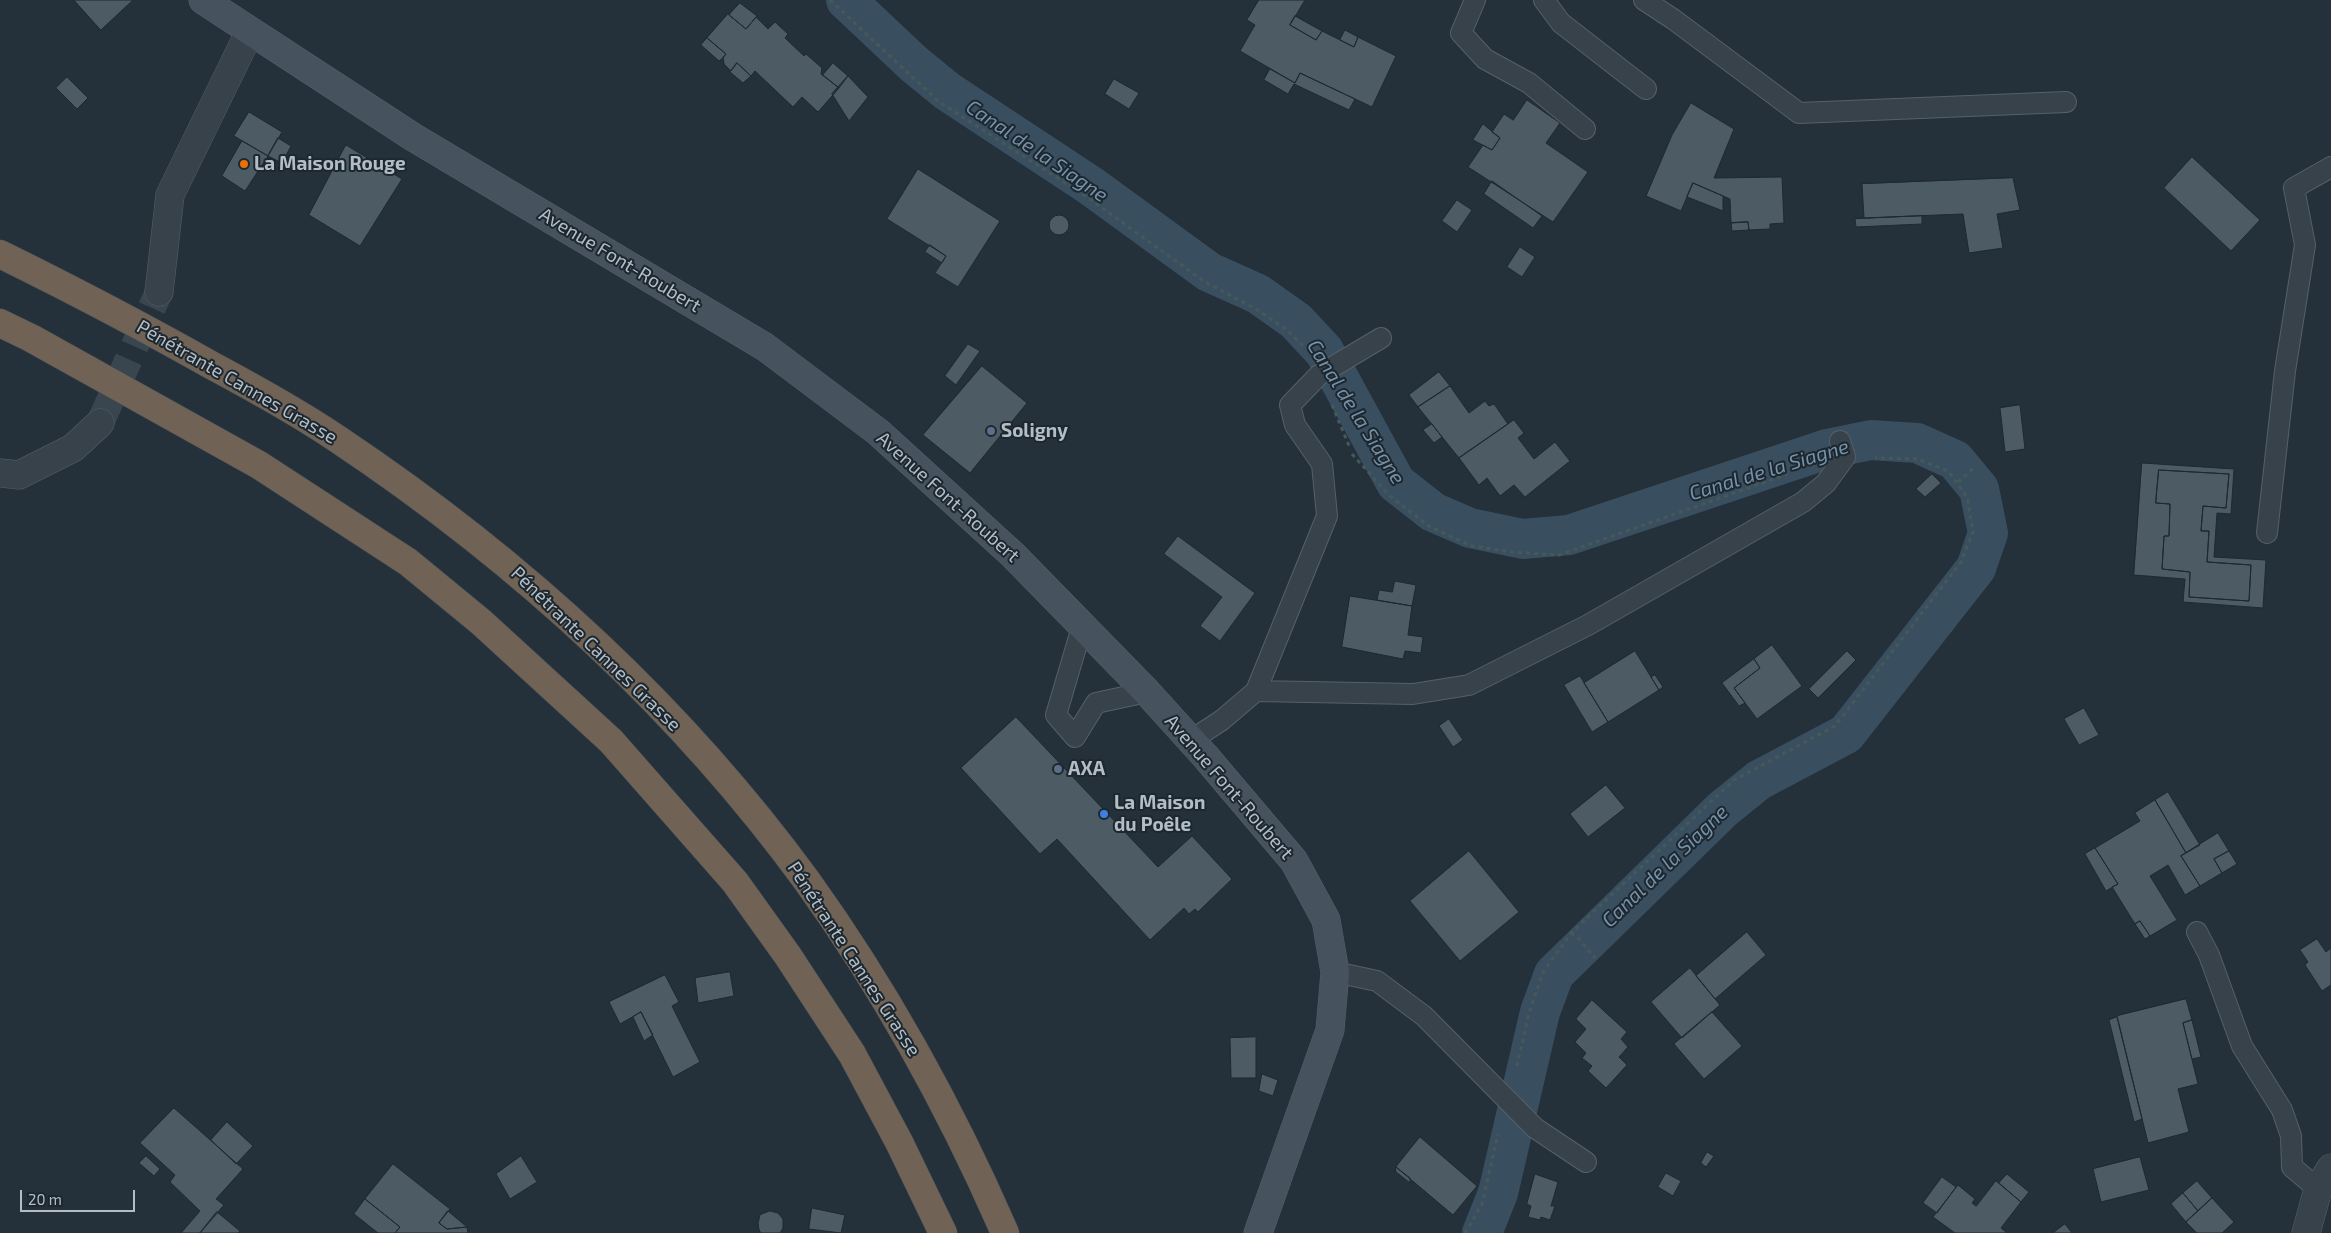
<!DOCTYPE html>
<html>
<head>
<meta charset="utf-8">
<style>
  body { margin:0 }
  #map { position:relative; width:2331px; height:1233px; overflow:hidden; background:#24303a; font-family:"Exo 2",sans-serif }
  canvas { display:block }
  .scale { position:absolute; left:20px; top:1190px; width:115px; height:22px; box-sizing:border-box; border:2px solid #b3bdc6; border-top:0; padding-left:6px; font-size:15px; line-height:18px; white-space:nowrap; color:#b3bdc6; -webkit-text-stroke:4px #1d272f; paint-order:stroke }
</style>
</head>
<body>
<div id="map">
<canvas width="2331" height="1233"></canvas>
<div class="scale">20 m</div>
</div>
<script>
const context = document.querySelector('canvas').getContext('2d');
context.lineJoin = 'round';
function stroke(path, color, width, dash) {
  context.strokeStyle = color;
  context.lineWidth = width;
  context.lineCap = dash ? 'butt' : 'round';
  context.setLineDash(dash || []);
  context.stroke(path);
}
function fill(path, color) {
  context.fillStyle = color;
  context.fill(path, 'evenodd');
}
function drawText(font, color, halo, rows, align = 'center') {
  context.font = font + ' "Exo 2",sans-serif';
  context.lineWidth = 4;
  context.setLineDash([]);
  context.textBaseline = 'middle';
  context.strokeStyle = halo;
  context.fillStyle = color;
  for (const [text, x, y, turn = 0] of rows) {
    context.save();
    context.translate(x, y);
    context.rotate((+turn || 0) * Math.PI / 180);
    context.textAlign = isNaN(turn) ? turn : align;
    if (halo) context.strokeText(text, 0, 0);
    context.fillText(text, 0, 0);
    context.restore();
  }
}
stroke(new Path2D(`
  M 846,0 L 914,64 L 947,91 L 1091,186 L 1209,272 L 1258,294 L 1296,321 L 1324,351 L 1396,483 L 1433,512 L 1470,528 L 1523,539 L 1569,535 L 1827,449 L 1871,440 L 1917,443 L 1955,460 L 1979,489 L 1988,533 L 1976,568 L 1846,734 L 1759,780 L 1723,809 L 1554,974 L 1540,1012 L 1498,1193 L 1482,1233`), '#394f60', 40);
const building = new Path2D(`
  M 74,0 L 133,0 L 101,30 Z
  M 1259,0 L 1305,0 L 1290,25 L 1316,40 L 1322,31 L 1354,47 L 1358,37 L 1396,56 L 1372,107 L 1300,73 L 1295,83 L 1240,51 L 1255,25 L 1247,20 Z
  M 740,3 L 757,16 L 746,29 L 729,15 Z
  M 728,14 L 746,29 L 756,17 L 768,29 L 775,22 L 788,34 L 785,38 L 804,56 L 806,54 L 822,68 L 821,74 L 839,88 L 818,112 L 802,97 L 793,107 L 755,71 L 751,76 L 737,63 L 731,71 L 724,64 L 723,57 L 726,54 L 707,38 Z
  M 1295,16 L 1322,31 L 1316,40 L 1290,25 Z
  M 1345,30 L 1358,37 L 1354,47 L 1340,40 Z
  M 707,38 L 726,54 L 723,58 L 719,61 L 701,45 Z
  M 737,63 L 751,76 L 743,83 L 730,72 Z
  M 833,63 L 848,76 L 839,88 L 823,75 Z
  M 1270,69 L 1295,83 L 1300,73 L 1355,99 L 1349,110 L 1294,84 L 1288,94 L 1264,80 Z
  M 848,76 L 868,97 L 849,121 L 832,94 Z
  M 67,77 L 88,98 L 77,109 L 56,88 Z
  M 1114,79 L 1139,93 L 1129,109 L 1105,94 Z
  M 1527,100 L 1560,123 L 1546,143 L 1588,172 L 1553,222 L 1468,167 L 1483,145 L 1492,150 L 1500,138 L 1492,132 L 1504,114 L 1513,120 Z
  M 1691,103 L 1734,129 L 1714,178 L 1782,177 L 1784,223 L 1770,224 L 1770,229 L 1749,230 L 1748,222 L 1731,223 L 1730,199 L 1693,183 L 1681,211 L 1646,196 L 1672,135 Z
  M 249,112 L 282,132 L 268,156 L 234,136 Z
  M 1483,124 L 1500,138 L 1492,150 L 1473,140 Z
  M 278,138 L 291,146 L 282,163 L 268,156 Z
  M 242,141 L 268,156 L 245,191 L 222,176 Z
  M 346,145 L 402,179 L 360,246 L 309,215 Z
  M 2192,157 L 2260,220 L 2231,251 L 2164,188 Z
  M 918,169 L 1000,221 L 958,287 L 935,273 L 946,256 L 887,219 Z
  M 2013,178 L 2020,210 L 1997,214 L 2003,248 L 1969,253 L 1963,214 L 1864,218 L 1862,184 Z
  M 1492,181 L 1542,216 L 1533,228 L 1484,194 Z
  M 1693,183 L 1723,196 L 1723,211 L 1687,197 Z
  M 1457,200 L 1472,210 L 1457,232 L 1442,221 Z
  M1049 225a10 10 0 1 1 20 0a10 10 0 1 1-20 0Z
  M 1922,216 L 1922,224 L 1856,227 L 1855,219 Z
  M 1748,222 L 1749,230 L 1732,231 L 1731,223 Z
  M 930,245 L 946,256 L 942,263 L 925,252 Z
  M 1520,247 L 1535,257 L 1522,277 L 1507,267 Z
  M 968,344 L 980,351 L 956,385 L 945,376 Z
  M 982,366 L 1027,403 L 970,473 L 923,435 Z
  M 1439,372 L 1450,386 L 1418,407 L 1409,395 Z
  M 1450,386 L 1469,413 L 1485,401 L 1489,406 L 1494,404 L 1508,424 L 1459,458 L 1418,407 Z
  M 2020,405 L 2025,449 L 2005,452 L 2000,408 Z
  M 1514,420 L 1524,433 L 1518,438 L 1534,459 L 1555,442 L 1570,461 L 1525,497 L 1514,485 L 1500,496 L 1487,478 L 1479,485 L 1459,458 Z
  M 1432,424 L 1442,437 L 1434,443 L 1423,430 Z
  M 2142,463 L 2234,469 L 2231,514 L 2217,513 L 2214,557 L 2266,560 L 2263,608 L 2183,602 L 2185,579 L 2134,575 ZM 2159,470 L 2229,474 L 2226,508 L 2203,506 L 2201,531 L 2209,531 L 2207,562 L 2251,565 L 2249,601 L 2189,597 L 2190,572 L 2162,569 L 2164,536 L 2169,536 L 2170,504 L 2156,503 Z
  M 2159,470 L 2229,474 L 2226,508 L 2203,506 L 2201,531 L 2209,531 L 2207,562 L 2251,565 L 2249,601 L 2189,597 L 2190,572 L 2162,569 L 2164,536 L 2169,536 L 2170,504 L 2156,503 Z
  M 1932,474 L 1941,483 L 1925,497 L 1916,489 Z
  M 1178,536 L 1255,593 L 1220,641 L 1200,626 L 1222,597 L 1164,554 Z
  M 1395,581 L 1416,585 L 1412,606 L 1377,600 L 1379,590 L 1392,592 Z
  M 1350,596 L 1412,606 L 1408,635 L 1423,637 L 1421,653 L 1405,651 L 1403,659 L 1342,647 Z
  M 1772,645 L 1802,686 L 1757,719 L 1734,688 L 1760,668 L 1754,659 Z
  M 1635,651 L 1659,690 L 1608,722 L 1584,683 Z
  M 1847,651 L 1856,660 L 1818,698 L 1809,689 Z
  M 1754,659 L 1760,668 L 1734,688 L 1745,703 L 1739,706 L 1722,683 Z
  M 1655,675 L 1663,687 L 1659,690 L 1651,677 Z
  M 1580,676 L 1608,722 L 1592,732 L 1564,685 Z
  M 2084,708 L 2099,735 L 2079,745 L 2064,719 Z
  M 1016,717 L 1158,867 L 1192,836 L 1232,879 L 1198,912 L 1195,909 L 1189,914 L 1184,908 L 1150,940 L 1057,839 L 1040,854 L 961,768 Z
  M 1449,719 L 1463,740 L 1453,747 L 1439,726 Z
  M 1606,785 L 1625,808 L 1588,837 L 1570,814 Z
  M 2168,792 L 2200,845 L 2186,853 L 2155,800 Z
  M 2155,800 L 2186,853 L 2181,856 L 2200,886 L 2185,895 L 2168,865 L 2150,876 L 2177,920 L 2150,936 L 2140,921 L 2135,924 L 2112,887 L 2118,884 L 2095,848 L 2140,821 L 2135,813 Z
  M 2218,833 L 2229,851 L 2214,859 L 2222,873 L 2200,886 L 2181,856 Z
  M 2095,848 L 2118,884 L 2106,891 L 2085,854 Z
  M 1469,851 L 1519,912 L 1460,961 L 1410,901 Z
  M 2229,851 L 2237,864 L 2222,873 L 2214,859 Z
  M 2140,921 L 2150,936 L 2145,939 L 2135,924 Z
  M 1747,932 L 1766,955 L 1715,999 L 1696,976 Z
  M 2317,939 L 2326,952 L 2331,948 L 2331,985 L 2322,991 L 2305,965 L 2308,962 L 2300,950 Z
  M 1690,968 L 1720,1005 L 1682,1038 L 1651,1002 Z
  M 730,972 L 734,996 L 698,1003 L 695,978 Z
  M 665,975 L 679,1002 L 672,1006 L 700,1062 L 673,1077 L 641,1012 L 620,1024 L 609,1002 Z
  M 2186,999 L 2192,1020 L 2183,1023 L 2198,1084 L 2178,1089 L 2189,1132 L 2148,1143 L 2117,1016 Z
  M 1592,1000 L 1627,1032 L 1621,1039 L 1628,1047 L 1619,1057 L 1627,1065 L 1606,1088 L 1588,1071 L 1592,1066 L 1582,1058 L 1586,1053 L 1575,1042 L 1586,1029 L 1576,1019 Z
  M 641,1012 L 653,1035 L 644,1041 L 633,1017 Z
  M 1712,1012 L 1742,1046 L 1704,1079 L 1674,1044 Z
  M 2117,1017 L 2142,1119 L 2134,1122 L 2109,1020 Z
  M 2192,1020 L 2201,1057 L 2192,1059 L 2183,1023 Z
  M 1256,1037 L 1256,1078 L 1231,1078 L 1230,1038 Z
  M 1262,1074 L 1278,1080 L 1273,1096 L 1259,1091 Z
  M 174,1108 L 243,1169 L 216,1199 L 224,1205 L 200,1233 L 181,1233 L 200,1211 L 170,1182 L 175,1175 L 140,1143 Z
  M 227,1122 L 253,1146 L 236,1164 L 211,1140 Z
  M 1420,1137 L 1477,1186 L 1453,1215 L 1396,1167 Z
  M 1707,1152 L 1714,1156 L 1706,1167 L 1701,1163 Z
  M 146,1156 L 160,1169 L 154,1176 L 139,1163 Z
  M 521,1156 L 537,1182 L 510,1199 L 496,1174 Z
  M 2140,1157 L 2149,1190 L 2101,1202 L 2093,1169 Z
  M 393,1164 L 450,1209 L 439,1223 L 447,1229 L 467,1227 L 468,1233 L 395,1233 L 400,1227 L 365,1199 Z
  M 1396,1167 L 1410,1178 L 1410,1183 L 1396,1172 Z
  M 1666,1173 L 1681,1181 L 1673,1196 L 1658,1187 Z
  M 1535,1174 L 1558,1182 L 1551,1206 L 1555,1206 L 1550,1220 L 1541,1217 L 1540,1220 L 1528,1217 L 1531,1206 L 1527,1204 Z
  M 2007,1174 L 2029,1192 L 2021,1202 L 1999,1183 Z
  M 1942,1177 L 1956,1187 L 1937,1213 L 1923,1203 Z
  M 1996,1181 L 2021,1202 L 2001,1228 L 2007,1233 L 1955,1233 L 1933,1217 L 1958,1185 L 1975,1199 L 1972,1203 L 1976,1206 Z
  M 2197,1181 L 2212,1198 L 2198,1211 L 2183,1193 Z
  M 2183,1193 L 2198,1211 L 2186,1222 L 2171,1204 Z
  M 2212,1198 L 2234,1222 L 2222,1233 L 2197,1233 L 2186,1222 Z
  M 365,1199 L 400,1227 L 395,1233 L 378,1233 L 354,1214 Z
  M 812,1208 L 845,1215 L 841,1233 L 809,1229 Z
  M 448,1211 L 467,1227 L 447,1229 L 439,1223 Z
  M 770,1211 L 778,1213 L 783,1219 L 783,1228 L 780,1233 L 761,1233 L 759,1230 L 758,1223 L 760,1215 Z
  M 217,1212 L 240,1231 L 238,1233 L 200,1233 Z
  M 2065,1224 L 2072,1233 L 2053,1233 Z`);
fill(building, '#4d5b65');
stroke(building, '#1f2931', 1);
stroke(new Path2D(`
  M 100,423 L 159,292`), '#39454f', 28, [28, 14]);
const lane = new Path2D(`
  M 1475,0 L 1461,33 L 1485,59 L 1529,83 L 1585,129
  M 1544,0 L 1561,23 L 1646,89
  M 1644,0 L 1673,19 L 1799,113 L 2066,102
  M 2267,533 L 2285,371 L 2305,245 L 2294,188 L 2331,167
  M 1082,627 L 1056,715 L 1075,737 L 1096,703 L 1147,692
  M 1256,691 L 1413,694 L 1469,685 L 1588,625 L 1803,502 L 1826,483 L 1845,457 L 1840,441
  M 1190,741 L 1222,720 L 1256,691 L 1327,516 L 1322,464 L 1295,425 L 1290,405 L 1319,375 L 1381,338
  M 2197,932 L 2209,955 L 2242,1046 L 2282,1110 L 2291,1136 L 2292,1167 L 2318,1189
  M 1335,972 L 1377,981 L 1424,1016 L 1535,1128 L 1586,1162`);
const street = new Path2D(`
  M 159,292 L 170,195 L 250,31
  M 0,473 L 19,475 L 73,448 L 100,423
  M 2306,1233 L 2318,1189 L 2331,1168`);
const secondary = new Path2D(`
  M 203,0 L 413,137 L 765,347 L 878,432 L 1013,555 L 1147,692 L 1205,756 L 1294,861 L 1326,920 L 1335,972 L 1330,1030 L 1258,1233`);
const highway = new Path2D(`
  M 0,254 C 71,289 142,326 211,365 C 254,388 296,411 336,438 C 516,558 679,706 807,881 C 886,991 951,1109 1005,1233
  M 0,323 L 31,338 L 259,465 L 408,562 L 481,622 L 611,741 L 735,882 L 788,956 L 852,1054 L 899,1142 L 943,1233`);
stroke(lane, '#566068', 22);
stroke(street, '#566068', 29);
stroke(secondary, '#566068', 29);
stroke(highway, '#434d55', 29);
stroke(new Path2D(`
  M 830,0 L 938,101 L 1087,197 L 1205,282 L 1256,309 L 1287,330 L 1305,348
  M 1332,405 L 1350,448
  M 1352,454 L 1390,496 L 1430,527 L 1472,546 L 1512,552 L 1559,555 L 1788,474
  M 1958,482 L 1975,467
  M 1571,933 L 1577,937 L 1595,958
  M 1517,1066 L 1529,1013 L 1543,972 L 1571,933 L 1734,780 L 1835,726 L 1961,562 L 1973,532 L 1967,497 L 1948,471 L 1918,459 L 1875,458
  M 1465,1233 L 1482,1204 L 1498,1134`), '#465959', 3, [4, 4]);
stroke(lane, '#38424b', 20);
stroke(street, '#38424b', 28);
stroke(secondary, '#46525d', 28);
stroke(highway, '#706255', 28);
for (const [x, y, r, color] of [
  [244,164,5,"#e8710a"],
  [991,431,5,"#5c6f8a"],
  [1058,769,5,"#5c6f8a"],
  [1104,814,5,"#3f7fe0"]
]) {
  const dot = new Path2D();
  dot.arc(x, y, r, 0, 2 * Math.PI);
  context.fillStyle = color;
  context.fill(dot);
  stroke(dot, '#1d272f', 2);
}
drawText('bold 19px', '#b3bdc6', '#1d272f', [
  ["La Maison Rouge",254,164],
  ["Soligny",1001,431],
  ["AXA",1068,769],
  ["La Maison",1114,803],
  ["du Poêle",1114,825]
], 'left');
drawText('19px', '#b3bdc6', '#1d272f', [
  ["Avenue Font-Roubert",620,260,31],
  ["Pénétrante Cannes Grasse",237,382,30],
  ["Avenue Font-Roubert",948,497,42],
  ["Pénétrante Cannes Grasse",596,649,44],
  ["Avenue Font-Roubert",1229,787,49],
  ["Pénétrante Cannes Grasse",854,959,57]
]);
drawText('italic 20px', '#7692a8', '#1d272f', [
  ["Canal de la Siagne",1037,151,34],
  ["Canal de la Siagne",1356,412,58],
  ["Canal de la Siagne",1769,470,-17],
  ["Canal de la Siagne",1665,866,-44]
]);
</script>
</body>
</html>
